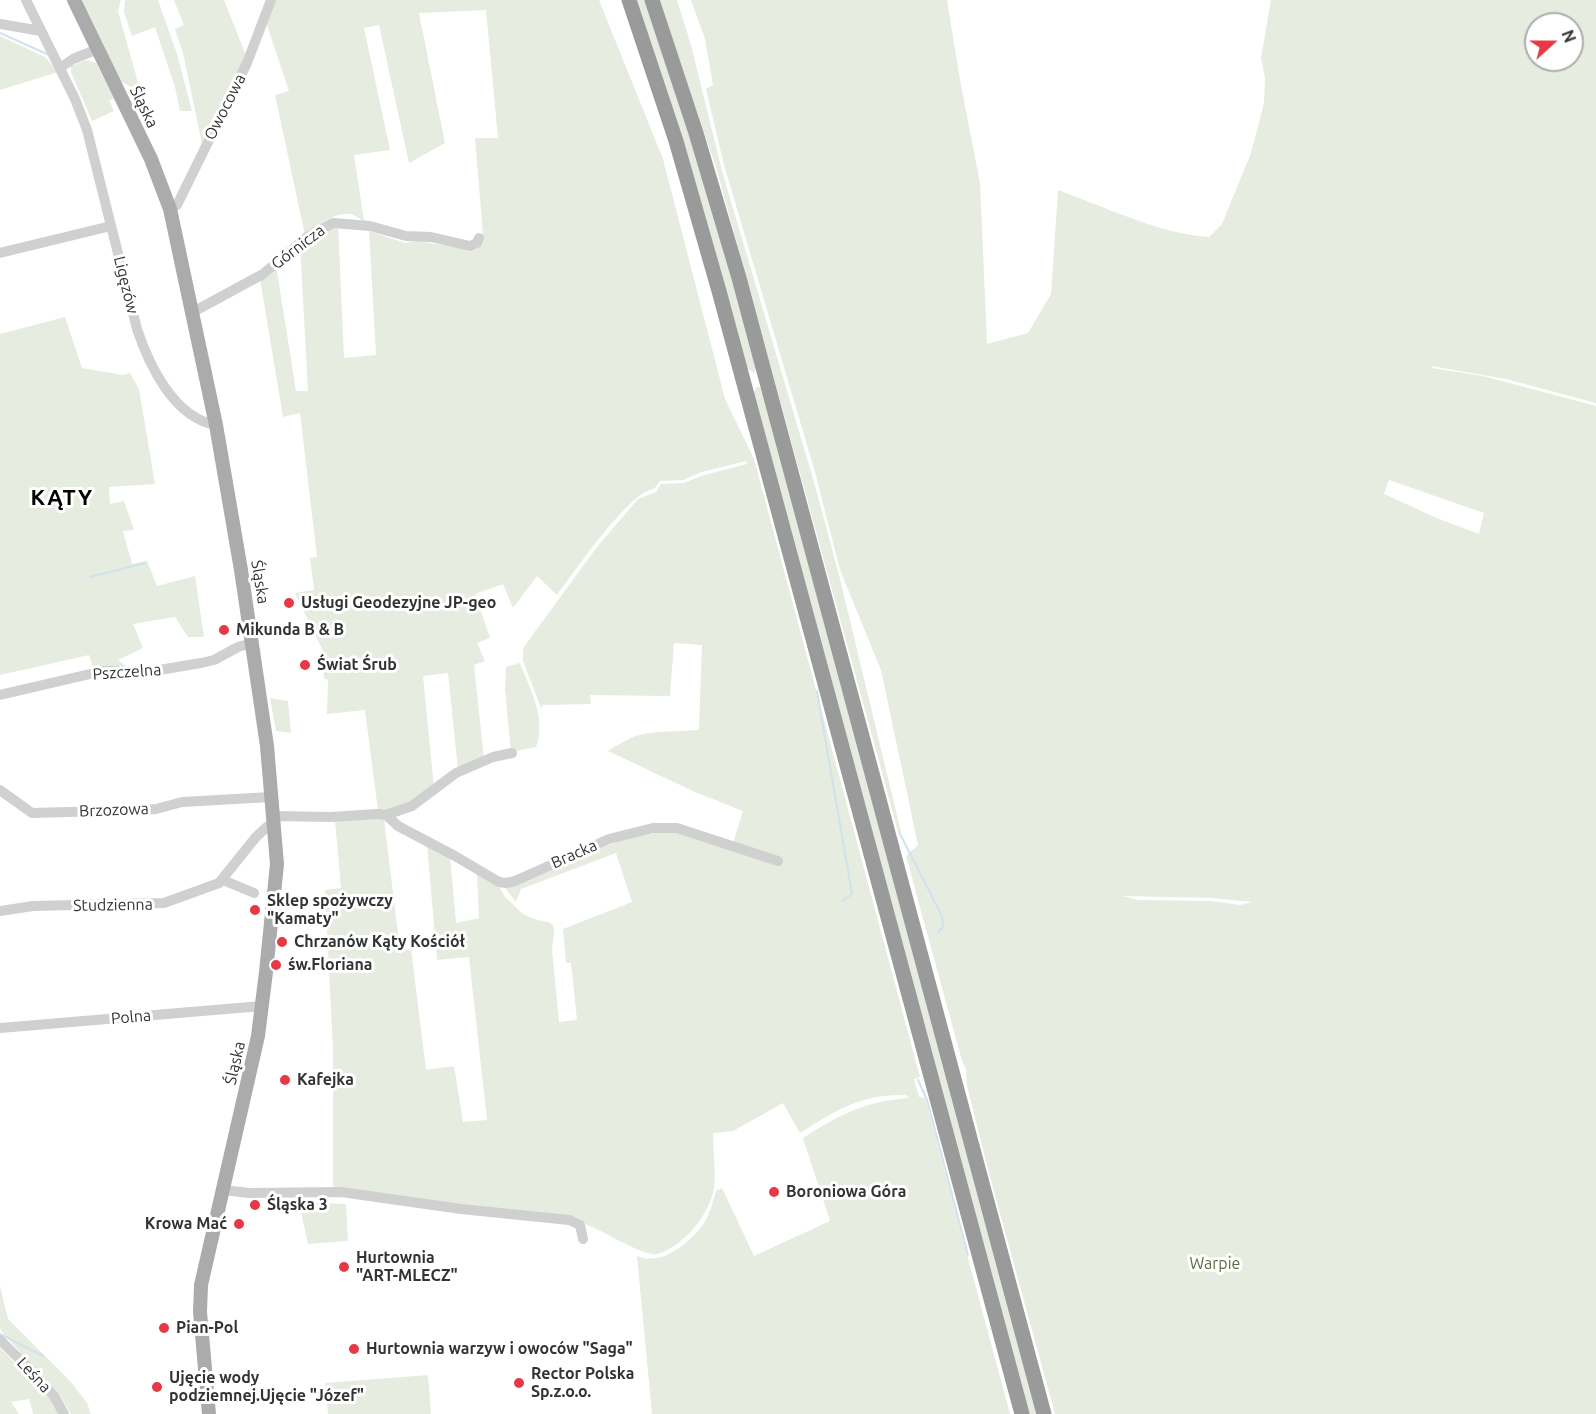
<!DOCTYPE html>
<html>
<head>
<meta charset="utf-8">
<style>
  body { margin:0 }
  #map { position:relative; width:1596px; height:1414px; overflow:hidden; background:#fff; font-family:Ubuntu,sans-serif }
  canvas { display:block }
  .north { position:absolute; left:1524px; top:12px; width:60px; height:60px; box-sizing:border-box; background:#fff; border:2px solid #adadad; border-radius:50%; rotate:69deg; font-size:16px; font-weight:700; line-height:24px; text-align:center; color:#333 }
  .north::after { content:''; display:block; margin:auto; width:21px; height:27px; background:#e63946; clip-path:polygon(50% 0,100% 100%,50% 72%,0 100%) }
</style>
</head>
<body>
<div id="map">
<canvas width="1596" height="1414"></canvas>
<div class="north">N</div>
</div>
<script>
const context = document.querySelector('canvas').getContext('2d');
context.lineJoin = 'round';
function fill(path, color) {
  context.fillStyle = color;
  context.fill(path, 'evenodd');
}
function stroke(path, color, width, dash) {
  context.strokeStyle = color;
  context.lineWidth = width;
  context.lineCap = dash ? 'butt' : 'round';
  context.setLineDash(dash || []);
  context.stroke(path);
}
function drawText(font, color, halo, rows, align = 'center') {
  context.font = font + ' Ubuntu,sans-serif';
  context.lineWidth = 6;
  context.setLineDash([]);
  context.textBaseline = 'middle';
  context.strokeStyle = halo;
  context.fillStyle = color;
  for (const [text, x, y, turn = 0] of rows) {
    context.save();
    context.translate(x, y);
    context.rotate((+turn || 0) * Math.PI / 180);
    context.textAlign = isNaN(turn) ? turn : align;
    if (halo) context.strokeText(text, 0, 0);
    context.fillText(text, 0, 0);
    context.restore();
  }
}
fill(new Path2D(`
  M 82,0 L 121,0 L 118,11 L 137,79 L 143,115 L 133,88 L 120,81 L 112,67 L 104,45 Z
  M 125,0 L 158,0 L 177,54 L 192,111 L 180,111 L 175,87 L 155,27 L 132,36 L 124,12 Z
  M 174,0 L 224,0 L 247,58 L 202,144 L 183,53 L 175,29 L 184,25 Z
  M 275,0 L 599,0 L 663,159 L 725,399 L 754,459 L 920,1077 L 914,1079 L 919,1097 L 925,1098 L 1010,1414 L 652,1414 L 637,1256 C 661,1266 687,1245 702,1226 C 709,1217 713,1202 716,1191 L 722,1188 L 754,1256 L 830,1221 L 803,1138 C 839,1115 865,1101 909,1098 L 906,1095 C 861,1094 836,1110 800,1133 L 783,1103 L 733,1131 L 713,1133 C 713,1150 716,1170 714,1188 C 710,1214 683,1247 657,1254 C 643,1257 600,1228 582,1223 C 560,1217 536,1216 514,1212 C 454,1203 393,1195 333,1188 L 333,1049 L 325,890 L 341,888 L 335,820 L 384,819 L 400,950 L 411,949 L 426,1070 L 454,1066 L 463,1122 L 487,1120 L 469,957 L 437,960 L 427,844 L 450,857 L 456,923 L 479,918 L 477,871 L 497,883 L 505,897 L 523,914 L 537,920 L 548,922 L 553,925 L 554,933 L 552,949 L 559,1022 L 577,1020 L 571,963 L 566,963 L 563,929 L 632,902 L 616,853 L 521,889 L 516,902 L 503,885 L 630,837 L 669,831 L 733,843 L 743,811 L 695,792 L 608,751 C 616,746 624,741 633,737 C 651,730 678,732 699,730 L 702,645 L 674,643 L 670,696 L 590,695 L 591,704 L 543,705 L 541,708 L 523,661 L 523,649 L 531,637 L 597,547 L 638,499 L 656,492 L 661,484 L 684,483 L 704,475 L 747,464 L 746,461 L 702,472 L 683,480 L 660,481 L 654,489 C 629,491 573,574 557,595 L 537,576 L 513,608 L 503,584 L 475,594 L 490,638 L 477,643 L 485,661 L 474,665 L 484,759 L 458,770 L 448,673 L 423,676 L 434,788 C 414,803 403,810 378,811 L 365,710 L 327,714 L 328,680 L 324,678 L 323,651 L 295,593 L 314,590 L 310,558 L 317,557 L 300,413 L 283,417 L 260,279 L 276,265 L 296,391 L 308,391 L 300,245 L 338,225 L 344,358 L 376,355 L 369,231 L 405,243 L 417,241 L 475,250 L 481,241 L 483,235 L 475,138 L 498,138 L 486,10 L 419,13 L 445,143 L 409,163 L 379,25 L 364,28 L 390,150 L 354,155 L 364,221 C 360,220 355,215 351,214 C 334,212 317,226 305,235 L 275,95 L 289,91 L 267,25 Z
  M 634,0 L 646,0 L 672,76 L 757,366 L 754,373 L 745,367 Z
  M 658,0 L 677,0 L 691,45 L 722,171 L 814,482 L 839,575 L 901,832 L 898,832 L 880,765 L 716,167 Z
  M 691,0 L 947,0 L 960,80 L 980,183 L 987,344 L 1028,333 L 1051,294 L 1058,190 C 1102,206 1163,235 1209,237 L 1222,224 L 1251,153 L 1264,103 L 1265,78 L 1261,58 L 1271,0 L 1596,0 L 1596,403 L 1506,379 L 1431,366 L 1432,368 L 1483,376 L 1596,406 L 1596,1414 L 1055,1414 L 990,1177 L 967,1086 L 966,1069 L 962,1061 L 906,856 L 918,845 L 881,670 L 840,570 L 815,472 L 724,165 L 706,89 L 713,85 L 705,39 ZM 1536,24 L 1572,24 L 1572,60 L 1536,60 ZM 1389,480 L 1484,513 L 1479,534 L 1439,519 L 1384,494 ZM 1123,896 L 1211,898 L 1252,902 L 1240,905 L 1211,901 L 1137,900 Z
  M 0,36 L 45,57 L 58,72 L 0,90 Z
  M 86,60 L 96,63 L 114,99 L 109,100 L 114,111 L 92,121 L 71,72 L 71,66 Z
  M 65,317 L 82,368 L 123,375 L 130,373 L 139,389 L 155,484 L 109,487 L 110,504 L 124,501 L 134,530 L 123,531 L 132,564 L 147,561 L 157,586 L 195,576 L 204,637 L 188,637 L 175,617 L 133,624 L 143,648 L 118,660 L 129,669 L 94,671 L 89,655 L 0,675 L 0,334 Z
  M 757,386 L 764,390 L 1038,1414 L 1027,1414 L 753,395 Z
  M 520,663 C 530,689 547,719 536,747 L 511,752 L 505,689 L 506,667 Z
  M 270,698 L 288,701 L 291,733 L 276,731 Z
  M 299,1202 L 346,1204 L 348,1241 L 308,1244 Z
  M 0,1286 L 8,1319 L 70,1381 L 87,1403 L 91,1414 L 71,1414 L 59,1394 L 2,1332 L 0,1328 Z
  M 0,1348 L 51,1398 L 61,1414 L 33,1414 L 29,1399 L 11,1402 L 19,1414 L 0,1414 Z
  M 428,1375 L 431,1414 L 328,1414 L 325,1383 Z`), '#e6ecdf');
stroke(new Path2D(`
  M 0,33 L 49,55
  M 90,577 L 145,563
  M 817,691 L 852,894 L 842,901
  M 899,832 L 942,916 L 943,927 L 938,932
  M 918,1080 L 927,1100 L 968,1255
  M 0,1334 L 43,1356`), '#cfe2ee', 2);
stroke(new Path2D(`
  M 26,0 L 75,99 L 87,130 L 137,329 C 149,365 174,418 216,425
  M 0,24 L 41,31
  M 60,68 L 73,59 L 98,49
  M 170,209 L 177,205 L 247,63 L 271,0
  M 0,253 L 111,226
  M 193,312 L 263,274 L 307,237 L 333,223 L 370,226 L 406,236 L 431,237 L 470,246 L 477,243 L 479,238
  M 0,695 L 103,671 L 129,671 L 142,673 L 201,663 L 214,660 L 238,647 L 252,643
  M 0,790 L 32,813 L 144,810 L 156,809 L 182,802 L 271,797
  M 386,815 L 412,806 L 456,773 L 493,757 L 512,753
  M 273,816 L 331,817 L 377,814 L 386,815 L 398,826 L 455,856 L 499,882 L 506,883 L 515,881 L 609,839 L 653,828 L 677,828 L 778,861
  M 223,880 L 254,893
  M 0,911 L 33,906 L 164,903 L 219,883 L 256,837 L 268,826 L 274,825
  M 0,1028 L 262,1006
  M 223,1190 L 249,1193 L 341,1192 L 461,1209 L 569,1220 L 580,1225 L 583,1239
  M 0,1340 L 33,1372 L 54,1396 L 64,1414`), '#d0d0d0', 10);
stroke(new Path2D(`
  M 74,0 L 151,159 L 170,209 L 216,425 L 241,570 L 267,746 L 277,864 L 266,972 L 258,1036 L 201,1285 L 200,1312 L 209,1414`), '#ababab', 14);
stroke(new Path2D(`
  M 629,0 L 676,141 L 719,291 L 1022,1414
  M 652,0 L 696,133 L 739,278 L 1044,1414`), '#9a9a9a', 15);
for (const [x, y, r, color] of [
  [289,603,6,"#e63946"],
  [224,630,6,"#e63946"],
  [305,665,6,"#e63946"],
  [255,910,6,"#e63946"],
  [282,942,6,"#e63946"],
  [276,965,6,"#e63946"],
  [285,1080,6,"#e63946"],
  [774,1192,6,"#e63946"],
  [255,1205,6,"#e63946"],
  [239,1224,6,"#e63946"],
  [344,1267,6,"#e63946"],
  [164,1328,6,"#e63946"],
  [354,1349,6,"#e63946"],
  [519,1383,6,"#e63946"],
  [157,1387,6,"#e63946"]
]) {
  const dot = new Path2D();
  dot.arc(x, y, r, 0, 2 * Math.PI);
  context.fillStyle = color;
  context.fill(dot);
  stroke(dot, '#fff', 2);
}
drawText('16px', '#333', '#fff', [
  ["Śląska",144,107,64],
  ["Owocowa",225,107,-63],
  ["Górnicza",298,247,-37],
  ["Ligęzów",126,285,76],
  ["Śląska",260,582,81],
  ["Pszczelna",127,672,-4],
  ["Brzozowa",114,810,-2],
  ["Bracka",574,854,-24],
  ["Studzienna",113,905,-1],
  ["Polna",131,1017,-5],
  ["Śląska",235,1063,-77],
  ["Leśna",34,1375,47]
]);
drawText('bold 16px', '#333', '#fff', [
  ["Usługi Geodezyjne JP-geo",301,603],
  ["Mikunda B & B",236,630],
  ["Świat Śrub",317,665],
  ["Sklep spożywczy",267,901],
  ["\"Kamaty\"",267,919],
  ["Chrzanów Kąty Kościół",294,942],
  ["św.Floriana",288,965],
  ["Kafejka",297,1080],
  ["Boroniowa Góra",786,1192],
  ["Śląska 3",267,1205],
  ["Krowa Mać",227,1224,"right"],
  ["Hurtownia",356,1258],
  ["\"ART-MLECZ\"",356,1276],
  ["Pian-Pol",176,1328],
  ["Hurtownia warzyw i owoców \"Saga\"",366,1349],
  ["Rector Polska",531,1374],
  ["Sp.z.o.o.",531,1392],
  ["Ujęcie wody",169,1378],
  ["podziemnej.Ujęcie \"Józef\"",169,1396]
], 'left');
drawText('16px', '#56703f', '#fff', [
  ["Warpie",1215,1264]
]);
context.letterSpacing = '1.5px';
drawText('bold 22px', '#000', '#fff', [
  ["KĄTY",62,498]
]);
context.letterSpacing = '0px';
</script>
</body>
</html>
